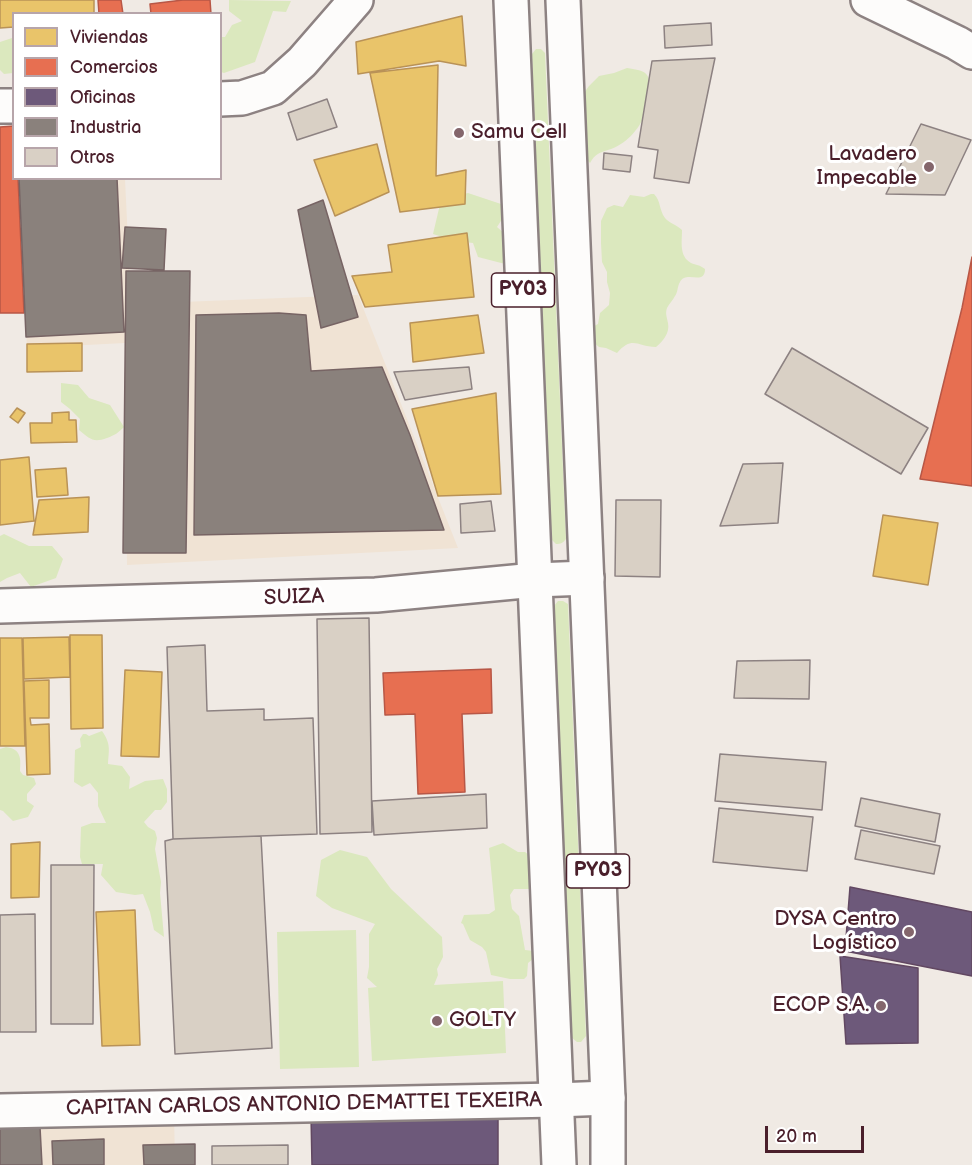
<!DOCTYPE html>
<html>
<head>
<meta charset="utf-8">
<style>
  body { margin:0 }
  #map { position:relative; width:972px; height:1165px; overflow:hidden; background:#f0eae4; font-family:"Balsamiq Sans",sans-serif }
  canvas { display:block }
  .legend { position:absolute; left:12px; top:12px; width:210px; height:168px; box-sizing:border-box; background:#fff; border:2px solid #b7a5aa; margin:0; padding:8px 10px; list-style:none; font-size:18px; color:#4a1f2b }
  .legend li { display:flex; align-items:center; gap:12px; height:30px }
  .legend b { width:30px; border:2px solid #b7a5aa }
  .scale { position:absolute; left:765px; top:1126px; width:99px; height:27px; box-sizing:border-box; border:3px solid #4a1f2b; border-top:0; padding-left:8px; font-size:18px; line-height:21px; white-space:nowrap; color:#4a1f2b; -webkit-text-stroke:4px #fff; paint-order:stroke }
</style>
</head>
<body>
<div id="map">
<canvas width="972" height="1165"></canvas>
<ul class="legend">
<li><b style="height:16px;background:#e9c46a"></b>Viviendas</li>
<li><b style="height:16px;background:#e76f51"></b>Comercios</li>
<li><b style="height:16px;background:#6d597a"></b>Oficinas</li>
<li><b style="height:16px;background:#8a817c"></b>Industria</li>
<li><b style="height:16px;background:#d9d0c5"></b>Otros</li>
</ul>
<div class="scale">20 m</div>
</div>
<script>
const context = document.querySelector('canvas').getContext('2d');
context.lineJoin = 'round';
function fill(path, color) {
  context.fillStyle = color;
  context.fill(path, 'evenodd');
}
function stroke(path, color, width, dash) {
  context.strokeStyle = color;
  context.lineWidth = width;
  context.lineCap = dash ? 'butt' : 'round';
  context.setLineDash(dash || []);
  context.stroke(path);
}
function drawText(font, color, halo, rows, align = 'center') {
  context.font = font + ' "Balsamiq Sans",sans-serif';
  context.lineWidth = 6;
  context.setLineDash([]);
  context.textBaseline = 'middle';
  context.strokeStyle = halo;
  context.fillStyle = color;
  for (const [text, x, y, turn = 0] of rows) {
    context.save();
    context.translate(x, y);
    context.rotate((+turn || 0) * Math.PI / 180);
    context.textAlign = isNaN(turn) ? turn : align;
    if (halo) context.strokeText(text, 0, 0);
    context.fillText(text, 0, 0);
    context.restore();
  }
}
fill(new Path2D(`
  M 19,179 L 125,179 L 131,304 L 358,295 L 458,548 L 127,565 L 125,343 L 27,348 Z
  M 174,1111 L 175,1165 L 0,1165 L 0,1119 Z`), '#f0e3d4');
fill(new Path2D(`
  M 229,0 L 291,1 L 286,12 L 273,11 L 255,62 L 224,73 L 221,72 L 221,37 L 225,37 L 232,25 L 242,21 L 229,11 Z
  M 12,38 L 14,38 L 13,73 L 4,74 L 0,70 L 0,42 Z
  M 536,49 L 541,49 L 545,53 L 566,539 C 563,543 561,544 556,544 L 551,539 L 532,54 Z
  M 627,68 C 644,71 651,71 649,90 C 648,98 647,107 645,114 C 639,130 625,145 608,150 C 599,153 595,154 590,163 L 582,155 L 581,97 L 589,86 L 599,76 L 614,73 Z
  M 468,193 L 510,207 L 497,227 L 512,240 L 505,264 L 478,257 L 473,243 L 456,241 L 433,234 L 441,200 Z
  M 651,194 L 654,194 C 661,201 659,210 665,218 C 669,223 677,225 682,230 C 682,242 679,256 691,263 C 696,265 700,265 705,269 C 705,286 686,270 680,282 C 677,287 678,292 675,296 C 673,300 669,304 667,308 C 665,314 667,317 668,323 C 670,333 663,341 656,347 C 637,347 633,335 617,353 L 606,348 L 599,347 L 593,342 L 592,327 L 598,324 L 600,313 L 609,305 L 610,293 L 607,282 L 607,272 L 602,262 L 601,243 L 601,221 L 607,208 L 614,205 L 623,207 L 630,195 L 644,197 Z
  M 61,383 L 78,385 L 89,398 L 110,405 L 124,427 C 118,433 115,435 107,438 C 93,443 90,439 79,430 L 80,419 L 70,409 L 61,402 Z
  M 4,534 L 29,546 L 52,546 L 63,559 L 56,578 L 31,587 L 20,573 L 7,578 L 0,582 L 0,536 Z
  M 558,601 L 563,601 L 568,604 L 586,1036 L 581,1042 L 577,1042 L 571,1037 L 554,606 Z
  M 102,731 C 111,744 109,749 108,764 L 122,766 L 130,777 L 129,789 L 145,781 L 163,779 L 167,789 L 167,802 L 161,810 L 155,810 L 144,822 L 148,827 L 155,831 L 157,838 L 155,849 L 161,882 L 160,893 L 164,937 L 154,930 L 150,912 L 143,894 L 135,895 L 116,892 L 101,875 L 103,864 L 82,864 L 80,857 L 81,827 L 92,823 L 106,823 L 98,806 L 98,793 L 90,783 L 82,787 L 74,782 L 75,750 L 81,747 L 80,739 L 83,734 L 86,734 L 89,736 Z
  M 6,747 C 21,749 21,758 20,771 L 23,775 L 34,778 L 36,784 L 27,794 L 27,801 L 34,806 L 28,817 L 13,821 L 3,811 L 0,810 L 0,749 Z
  M 503,843 L 518,852 L 525,852 L 542,865 L 534,889 L 514,889 L 510,895 L 512,909 L 519,916 L 525,950 L 534,951 L 533,959 L 528,963 L 527,976 L 524,979 L 510,979 L 491,975 L 486,952 L 482,947 L 470,940 L 463,924 L 461,923 L 464,915 L 489,914 L 495,910 L 489,848 Z
  M 340,850 L 367,857 L 391,889 L 442,937 L 443,957 L 437,969 L 438,975 L 434,985 L 503,981 L 506,1053 L 372,1061 L 368,988 L 377,987 L 367,978 L 369,967 L 369,934 L 375,924 L 332,908 L 316,896 L 321,860 Z
  M 356,930 L 359,1067 L 280,1069 L 277,932 Z`), '#dbe8be');
const homes = new Path2D(`
  M 0,0 L 94,0 L 94,14 L 14,14 L 14,27 L 0,28 Z
  M 462,16 L 466,66 L 439,61 L 358,74 L 356,42 Z
  M 438,65 L 436,176 L 466,170 L 465,204 L 400,212 L 370,73 Z
  M 377,144 L 389,192 L 335,216 L 314,160 Z
  M 467,233 L 474,297 L 365,307 L 352,276 L 392,272 L 388,245 Z
  M 478,315 L 484,353 L 413,362 L 410,323 Z
  M 82,343 L 82,371 L 27,372 L 27,344 Z
  M 496,393 L 501,494 L 438,496 L 412,409 Z
  M 17,408 L 25,413 L 18,423 L 10,417 Z
  M 69,412 L 69,420 L 76,420 L 77,442 L 31,443 L 30,423 L 52,423 L 52,413 Z
  M 29,457 L 34,521 L 0,525 L 0,460 Z
  M 66,468 L 68,495 L 37,497 L 35,470 Z
  M 89,497 L 88,532 L 33,535 L 39,500 Z
  M 883,515 L 938,523 L 928,585 L 873,576 Z
  M 70,635 L 102,635 L 103,728 L 71,729 Z
  M 69,637 L 70,677 L 24,679 L 23,638 Z
  M 0,638 L 22,638 L 25,746 L 0,746 Z
  M 125,670 L 162,672 L 159,757 L 121,756 Z
  M 49,680 L 49,718 L 30,718 L 31,725 L 49,724 L 50,774 L 27,775 L 24,681 Z
  M 40,842 L 39,897 L 11,898 L 11,844 Z
  M 135,910 L 140,1045 L 102,1046 L 96,912 Z`);
fill(homes, '#e9c46a');
stroke(homes, '#b99257', 1.5);
const shops = new Path2D(`
  M 98,0 L 121,0 L 123,14 L 99,14 Z
  M 183,0 L 210,0 L 211,14 L 151,14 L 150,4 Z
  M 14,126 L 14,178 L 18,178 L 24,313 L 0,313 L 0,127 Z
  M 972,257 L 972,486 L 920,479 L 962,308 Z
  M 491,669 L 492,713 L 462,714 L 465,792 L 418,794 L 415,714 L 385,715 L 383,673 Z`);
fill(shops, '#e76f51');
stroke(shops, '#b85746', 1.5);
const offices = new Path2D(`
  M 850,887 L 972,912 L 972,976 L 845,951 Z
  M 840,956 L 918,968 L 918,1043 L 846,1044 Z
  M 498,1113 L 498,1165 L 312,1165 L 311,1115 Z`);
fill(offices, '#6d597a');
stroke(offices, '#624862', 1.5);
const industry = new Path2D(`
  M 19,178 L 117,178 L 124,332 L 26,337 Z
  M 323,200 L 358,317 L 321,328 L 298,210 Z
  M 125,227 L 166,229 L 164,270 L 122,268 Z
  M 126,271 L 190,271 L 186,553 L 123,553 Z
  M 279,313 L 306,315 L 311,371 L 382,367 L 410,435 L 444,530 L 194,535 L 196,315 Z
  M 40,1127 L 42,1165 L 0,1165 L 0,1129 Z
  M 104,1139 L 104,1165 L 53,1165 L 52,1141 Z
  M 195,1144 L 195,1165 L 144,1165 L 143,1145 Z`);
fill(industry, '#8a817c');
stroke(industry, '#776464', 1.5);
const building = new Path2D(`
  M 711,23 L 712,45 L 665,48 L 664,26 Z
  M 715,58 L 689,183 L 654,178 L 658,150 L 638,147 L 652,61 Z
  M 327,99 L 337,127 L 297,140 L 288,113 Z
  M 921,124 L 971,140 L 945,195 L 886,194 Z
  M 604,153 L 632,156 L 630,172 L 603,169 Z
  M 792,348 L 928,428 L 901,474 L 765,394 Z
  M 469,367 L 472,389 L 405,400 L 394,372 Z
  M 783,463 L 778,523 L 720,526 L 743,464 Z
  M 616,500 L 661,500 L 660,577 L 615,576 Z
  M 491,501 L 495,531 L 461,533 L 460,504 Z
  M 369,618 L 372,832 L 320,834 L 317,619 Z
  M 205,645 L 207,711 L 264,709 L 264,720 L 313,718 L 317,834 L 173,839 L 167,647 Z
  M 810,660 L 809,699 L 734,698 L 737,661 Z
  M 720,754 L 826,762 L 822,810 L 715,801 Z
  M 486,794 L 487,828 L 374,835 L 372,801 Z
  M 861,798 L 940,814 L 935,842 L 855,826 Z
  M 719,808 L 813,817 L 807,871 L 713,862 Z
  M 861,830 L 940,846 L 934,874 L 855,859 Z
  M 261,836 L 272,1048 L 175,1054 L 165,841 L 173,839 Z
  M 51,865 L 94,865 L 93,1024 L 51,1024 Z
  M 35,914 L 36,1032 L 0,1032 L 0,915 Z
  M 288,1145 L 288,1165 L 212,1165 L 212,1146 Z`);
fill(building, '#d9d0c5');
stroke(building, '#8d8282', 1.5);
const minor = new Path2D(`
  M 220,99 L 242,98 L 273,88 L 302,62 L 356,0
  M 0,106 L 14,106
  M 0,606 L 376,595 L 535,580 L 587,578
  M 0,1111 L 556,1100 L 608,1098`);
const secondary = new Path2D(`
  M 868,0 L 957,43 L 972,52`);
const trunk = new Path2D(`
  M 511,0 L 559,1165
  M 563,0 L 608,1098 L 608,1165`);
stroke(minor, '#8d8282', 38);
stroke(secondary, '#8d8282', 38);
stroke(trunk, '#8d8282', 38);
stroke(minor, '#fdfcfb', 33);
stroke(secondary, '#fdfcfb', 33);
stroke(trunk, '#fdfcfb', 33);
for (const [x, y, r, color] of [
  [459,133,6,"#84666c"],
  [929,167,6,"#84666c"],
  [909,932,6,"#84666c"],
  [881,1006,6,"#84666c"],
  [437,1021,6,"#84666c"]
]) {
  const dot = new Path2D();
  dot.arc(x, y, r, 0, 2 * Math.PI);
  context.fillStyle = color;
  context.fill(dot);
  stroke(dot, '#fff', 2);
}
for (const [x, y, w] of [
  [523,290,63],
  [598,871,63]
]) {
  const box = new Path2D();
  box.roundRect(x - w / 2, y - 17, w, 34, 4.5);
  context.fillStyle = '#fff';
  context.fill(box);
  stroke(box, '#4a1f2b', 1.5);
}
drawText('bold 20px', '#4a1f2b', null, [
  ["PY03",523,290],
  ["PY03",598,871]
]);
drawText('21px', '#4a1f2b', '#fff', [
  ["Samu Cell",471,133,"left"],
  ["Lavadero",917,155],
  ["Impecable",917,179],
  ["DYSA Centro",897,920],
  ["Logístico",897,944],
  ["ECOP S.A.",869,1006],
  ["GOLTY",449,1021,"left"]
], 'right');
drawText('21px', '#4a1f2b', '#fff', [
  ["SUIZA",294,598,-2],
  ["CAPITAN CARLOS ANTONIO DEMATTEI TEXEIRA",304,1105,-1]
]);
</script>
</body>
</html>
